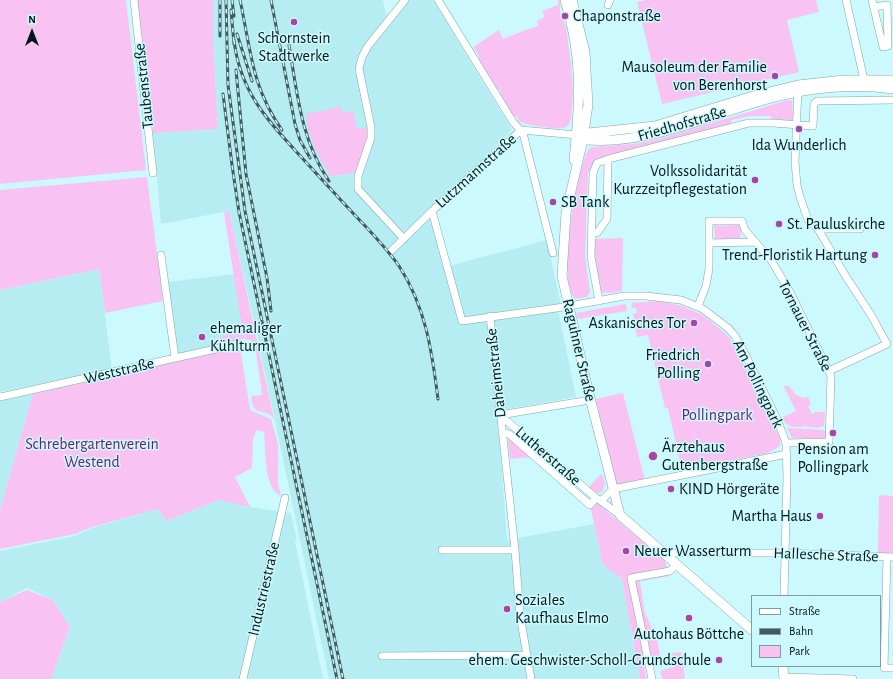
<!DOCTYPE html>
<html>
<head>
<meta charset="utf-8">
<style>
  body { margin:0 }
  #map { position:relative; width:893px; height:679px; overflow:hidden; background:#cbf9fe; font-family:"Alegreya Sans",sans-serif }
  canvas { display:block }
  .legend { position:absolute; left:751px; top:595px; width:130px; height:72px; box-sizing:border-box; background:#cbf9fe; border:1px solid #7c9ea2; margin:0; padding:5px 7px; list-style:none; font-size:12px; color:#051617 }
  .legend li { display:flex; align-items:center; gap:8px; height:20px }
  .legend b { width:20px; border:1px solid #7c9ea2 }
  .north { position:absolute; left:12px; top:12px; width:40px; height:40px; -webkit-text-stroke:3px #cbf9fe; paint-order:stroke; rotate:0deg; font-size:11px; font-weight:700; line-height:16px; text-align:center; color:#051617 }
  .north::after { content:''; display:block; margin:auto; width:14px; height:18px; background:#051617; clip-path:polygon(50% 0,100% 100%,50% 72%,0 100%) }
</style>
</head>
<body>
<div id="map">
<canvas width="893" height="679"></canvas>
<ul class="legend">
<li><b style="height:5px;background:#fff"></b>Straße</li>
<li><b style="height:5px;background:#425b5e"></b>Bahn</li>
<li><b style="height:11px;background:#f8c3f2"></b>Park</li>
</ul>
<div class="north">N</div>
</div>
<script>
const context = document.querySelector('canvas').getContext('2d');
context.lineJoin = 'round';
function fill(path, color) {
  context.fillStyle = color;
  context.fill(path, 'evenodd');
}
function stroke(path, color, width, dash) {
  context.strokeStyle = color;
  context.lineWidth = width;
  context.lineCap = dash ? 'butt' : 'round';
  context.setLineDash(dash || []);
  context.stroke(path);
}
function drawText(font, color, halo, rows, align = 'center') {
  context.font = font + ' "Alegreya Sans",sans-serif';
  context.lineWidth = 3;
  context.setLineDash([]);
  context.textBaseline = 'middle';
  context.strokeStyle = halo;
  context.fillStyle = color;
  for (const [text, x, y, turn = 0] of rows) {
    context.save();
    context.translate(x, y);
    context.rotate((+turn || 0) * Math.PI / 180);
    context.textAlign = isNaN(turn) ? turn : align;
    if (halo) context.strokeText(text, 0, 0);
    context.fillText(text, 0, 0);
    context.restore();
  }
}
fill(new Path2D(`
  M 213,0 L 383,0 L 388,23 L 408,0 L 433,0 L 512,130 L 430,213 L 445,267 L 547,240 L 561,306 L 486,318 L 501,459 L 507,540 L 594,524 L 603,565 L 622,579 L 640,679 L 329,679 L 257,335 L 229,211 L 161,224 L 153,133 L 218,129 L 213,38 Z
  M 99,269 L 112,370 L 0,392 L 0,290 Z
  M 234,274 L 241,322 L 233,333 L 212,340 L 209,347 L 177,354 L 168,282 Z
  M 558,310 L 576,397 L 502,410 L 492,319 Z
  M 33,394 L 0,510 L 0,401 Z
  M 219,500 L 250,507 L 291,513 L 297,541 L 295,541 L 323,679 L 51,679 L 70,627 L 53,600 L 27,588 L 0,602 L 0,551 L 75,536 L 92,528 L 158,509 L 166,521 Z`), '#b5edf2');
fill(new Path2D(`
  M 0,0 L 126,0 L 146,170 L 0,184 Z
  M 137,0 L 213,0 L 213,38 L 218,129 L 153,133 Z
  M 558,0 L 560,0 L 560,12 L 566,27 L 571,65 L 573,91 L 571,119 C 570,122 569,125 566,127 C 560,131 525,125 519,121 L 516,116 L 513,117 L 499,94 L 501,92 L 499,89 L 497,91 L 478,61 L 479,56 L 473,47 L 499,30 L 503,39 L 525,30 L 538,26 L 537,21 L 545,17 L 542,11 L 558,5 Z
  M 646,0 L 816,0 L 819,12 L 787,20 L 799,72 L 662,104 L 637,2 Z
  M 788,100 L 792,101 L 793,117 L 791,120 L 771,119 L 771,116 L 751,116 L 731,120 L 732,124 L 603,158 L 591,171 L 588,172 L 585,257 L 590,292 L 587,297 L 575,299 C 557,279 576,174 588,150 L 592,147 L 633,144 L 659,139 Z
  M 341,107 L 342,113 L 353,111 L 357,129 L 366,127 L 368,135 L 356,173 L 330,176 L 317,153 L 308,130 L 306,114 Z
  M 147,177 L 163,301 L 105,313 L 99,269 L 0,290 L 0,190 Z
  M 229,211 L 274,419 C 264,406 253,419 251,396 L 262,395 L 256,352 L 251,340 L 243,339 L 209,347 L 212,340 L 233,333 L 241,322 L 224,212 Z
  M 718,223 L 718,226 L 736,225 L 737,223 L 740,223 L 741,235 L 739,239 L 715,239 L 714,224 Z
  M 623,238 L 622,291 L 610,293 L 599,292 L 593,239 Z
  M 660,301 L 682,306 L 703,315 L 728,336 L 733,343 L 776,430 L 780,438 L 780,446 L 768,453 L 682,471 L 668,408 L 665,408 L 648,335 L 637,337 L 633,314 L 637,313 L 636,308 L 632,308 L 631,303 Z
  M 626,304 L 627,311 L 578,319 L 576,313 Z
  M 240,347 L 250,410 L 271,419 L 278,444 L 278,483 L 281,496 C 263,488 266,449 264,432 L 256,430 L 253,440 L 252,468 L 235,477 L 250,507 L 219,500 L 166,521 L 158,509 L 92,527 L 75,534 L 0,549 L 0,510 L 33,394 Z
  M 785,386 L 789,386 L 795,394 L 803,398 L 808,397 L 811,404 L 808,406 L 812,414 L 816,412 L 825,412 L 824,426 L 819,427 L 819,428 L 803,426 L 803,427 L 792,427 L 785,423 L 783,417 L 796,411 L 784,387 Z
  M 623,393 L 645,481 L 615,487 L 596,399 Z
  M 787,428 L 824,430 L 827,431 L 826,437 L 819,439 L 792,438 Z
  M 510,437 L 533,457 L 510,459 L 508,438 Z
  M 601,474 L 603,476 L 605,484 L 602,492 L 596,493 L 589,487 Z
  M 879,495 L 893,496 L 893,554 L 878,553 Z
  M 598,504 L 665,560 L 669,576 L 640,581 L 645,613 L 657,639 L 660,656 L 643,659 L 646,679 L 640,679 L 622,579 L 603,565 L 590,505 Z
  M 27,590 L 53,600 L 70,627 L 51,679 L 0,679 L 0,602 Z
  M 681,652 L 685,679 L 662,679 L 660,671 L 674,667 L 672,653 Z`), '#f8c3f2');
const minor = new Path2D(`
  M 134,0 L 153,173
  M 438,0 L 513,122 L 523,133 L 553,253
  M 846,0 L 865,84
  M 872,0 L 883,47 L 888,46 L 887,5 L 874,7
  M 608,5 L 610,0
  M 798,88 L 795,162 L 797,185 L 800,197 L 808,220 L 818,229 L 845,275 L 871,315 L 887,344 L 829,371
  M 432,211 L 462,321 L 564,307 L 624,296 L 646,296 L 681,300 L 703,309 L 728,328 L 735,336 L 746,356 L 777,419 L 786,443 L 787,477 L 784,596
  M 818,229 L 860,229
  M 592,233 L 597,233 L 607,219 L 608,159
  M 404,239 L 358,189 L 358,176 L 371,138 L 371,127 L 359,69 L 362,57 L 368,46 L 405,0
  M 710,243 L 754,242
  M 391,251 L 432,211 L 521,130 L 577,135
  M 161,255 L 175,358
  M 599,301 L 591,257 L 593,173 L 597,163 L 612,158 L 749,123 L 773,123 L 813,126 L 814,104 L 817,101 L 893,100
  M 698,306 L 706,286 L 709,269 L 709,221 L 742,221 L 745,230 L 771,260 L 791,294 L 831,376 L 829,442 L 786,443
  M 490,316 L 515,550 L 520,615 L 531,679
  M 0,397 L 238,344
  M 500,415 L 596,498 L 590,505 L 509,434 L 502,432
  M 500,415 L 590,400
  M 598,499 L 620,515
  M 602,500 L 613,489 L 787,454
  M 442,550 L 515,550
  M 662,553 L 785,553 L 893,557
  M 887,557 L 884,668 L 893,668
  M 382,656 L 526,655
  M 784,677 L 853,679
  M 243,679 L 285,498
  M 652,679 L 631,578 L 670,571 L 676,565`);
const major = new Path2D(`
  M 565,0 C 583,58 580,101 574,160
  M 572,0 L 585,52 L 588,105 L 583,139 L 566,213 L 562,276 L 589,394 L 620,515 L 752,630
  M 579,134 L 655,126 L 753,96 L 798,85 L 844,80 L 893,80
  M 577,135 L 583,139 L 588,140 C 646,144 700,119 754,103 C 799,89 847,83 893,89
  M 783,666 L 784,679`);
stroke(minor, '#7ca8ac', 8);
stroke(major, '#7ca8ac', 10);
stroke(minor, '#fff', 7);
stroke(major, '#fff', 9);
const rail = new Path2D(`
  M 220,0 L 220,36
  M 226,0 L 228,85 L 245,211 L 343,679
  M 232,0 L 234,16
  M 240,0 C 251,50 251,86 282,130
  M 271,0 L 295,124 L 300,140 L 310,158
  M 231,10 L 234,44
  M 237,34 L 252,81
  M 234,40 C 240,93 269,122 304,160 C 325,183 346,206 368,229 C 379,241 390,253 399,266 C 426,307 432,352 438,399
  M 289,45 C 297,92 301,141 329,181
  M 236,70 L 246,174 L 267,278 L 271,311
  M 223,94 L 232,165 L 239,212 L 337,679`);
stroke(rail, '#425b5e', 3);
stroke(rail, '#cbf9fe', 1.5, [4.5]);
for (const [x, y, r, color] of [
  [565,16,4,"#ab42a4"],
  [294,22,4,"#ab42a4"],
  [775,76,4,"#ab42a4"],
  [799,129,4,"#ab42a4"],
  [755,180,4,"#ab42a4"],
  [553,202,4,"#ab42a4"],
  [779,224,4,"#ab42a4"],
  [875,255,4,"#ab42a4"],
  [694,323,4,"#ab42a4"],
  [202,337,4,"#ab42a4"],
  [708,364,4,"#ab42a4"],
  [833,433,4,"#ab42a4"],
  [653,456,5,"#ab42a4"],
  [671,489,4,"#ab42a4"],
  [820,516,4,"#ab42a4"],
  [626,551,4,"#ab42a4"],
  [507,609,4,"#ab42a4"],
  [689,618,4,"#ab42a4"],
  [719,660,4,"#ab42a4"]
]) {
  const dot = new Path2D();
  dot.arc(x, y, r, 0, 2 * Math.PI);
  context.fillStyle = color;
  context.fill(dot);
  stroke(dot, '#cbf9fe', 1.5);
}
drawText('16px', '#051617', '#cbf9fe', [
  ["Chaponstraße",573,16],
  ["Schornstein",294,38,"center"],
  ["Stadtwerke",294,56,"center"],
  ["Mausoleum der Familie",767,67,"right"],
  ["von Berenhorst",767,85,"right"],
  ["Ida Wunderlich",799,145,"center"],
  ["Volkssolidarität",747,171,"right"],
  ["Kurzzeitpflegestation",747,189,"right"],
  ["SB Tank",561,202],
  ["St. Pauluskirche",787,224],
  ["Trend-Floristik Hartung",867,255,"right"],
  ["Askanisches Tor",686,323,"right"],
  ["ehemaliger",210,328],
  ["Kühlturm",210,346],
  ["Friedrich",700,355,"right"],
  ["Polling",700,373,"right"],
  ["Ärztehaus",662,447],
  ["Gutenbergstraße",662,465],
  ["Pension am",833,449,"center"],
  ["Pollingpark",833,467,"center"],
  ["KIND Hörgeräte",679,489],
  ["Martha Haus",812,516,"right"],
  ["Neuer Wasserturm",634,551],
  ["Soziales",515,600],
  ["Kaufhaus Elmo",515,618],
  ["Autohaus Böttche",689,634,"center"],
  ["ehem. Geschwister-Scholl-Grundschule",711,660,"right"]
], 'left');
drawText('16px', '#051617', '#cbf9fe', [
  ["Taubenstraße",144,86,-96],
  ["Friedhofstraße",682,124,-16],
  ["Lutzmannstraße",476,171,-42],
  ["Tornauer Straße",805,326,63],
  ["Raguhner Straße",579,350,77],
  ["Weststraße",119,371,-13],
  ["Daheimstraße",496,373,-96],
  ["Am Pollingpark",758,384,64],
  ["Lutherstraße",548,456,41],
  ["Hallesche Straße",826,555,2],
  ["Industriestraße",264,589,-77]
]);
drawText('16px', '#6d1c69', '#cbf9fe', [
  ["Pollingpark",717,415],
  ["Schrebergartenverein",92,444],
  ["Westend",92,462]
]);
</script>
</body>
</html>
